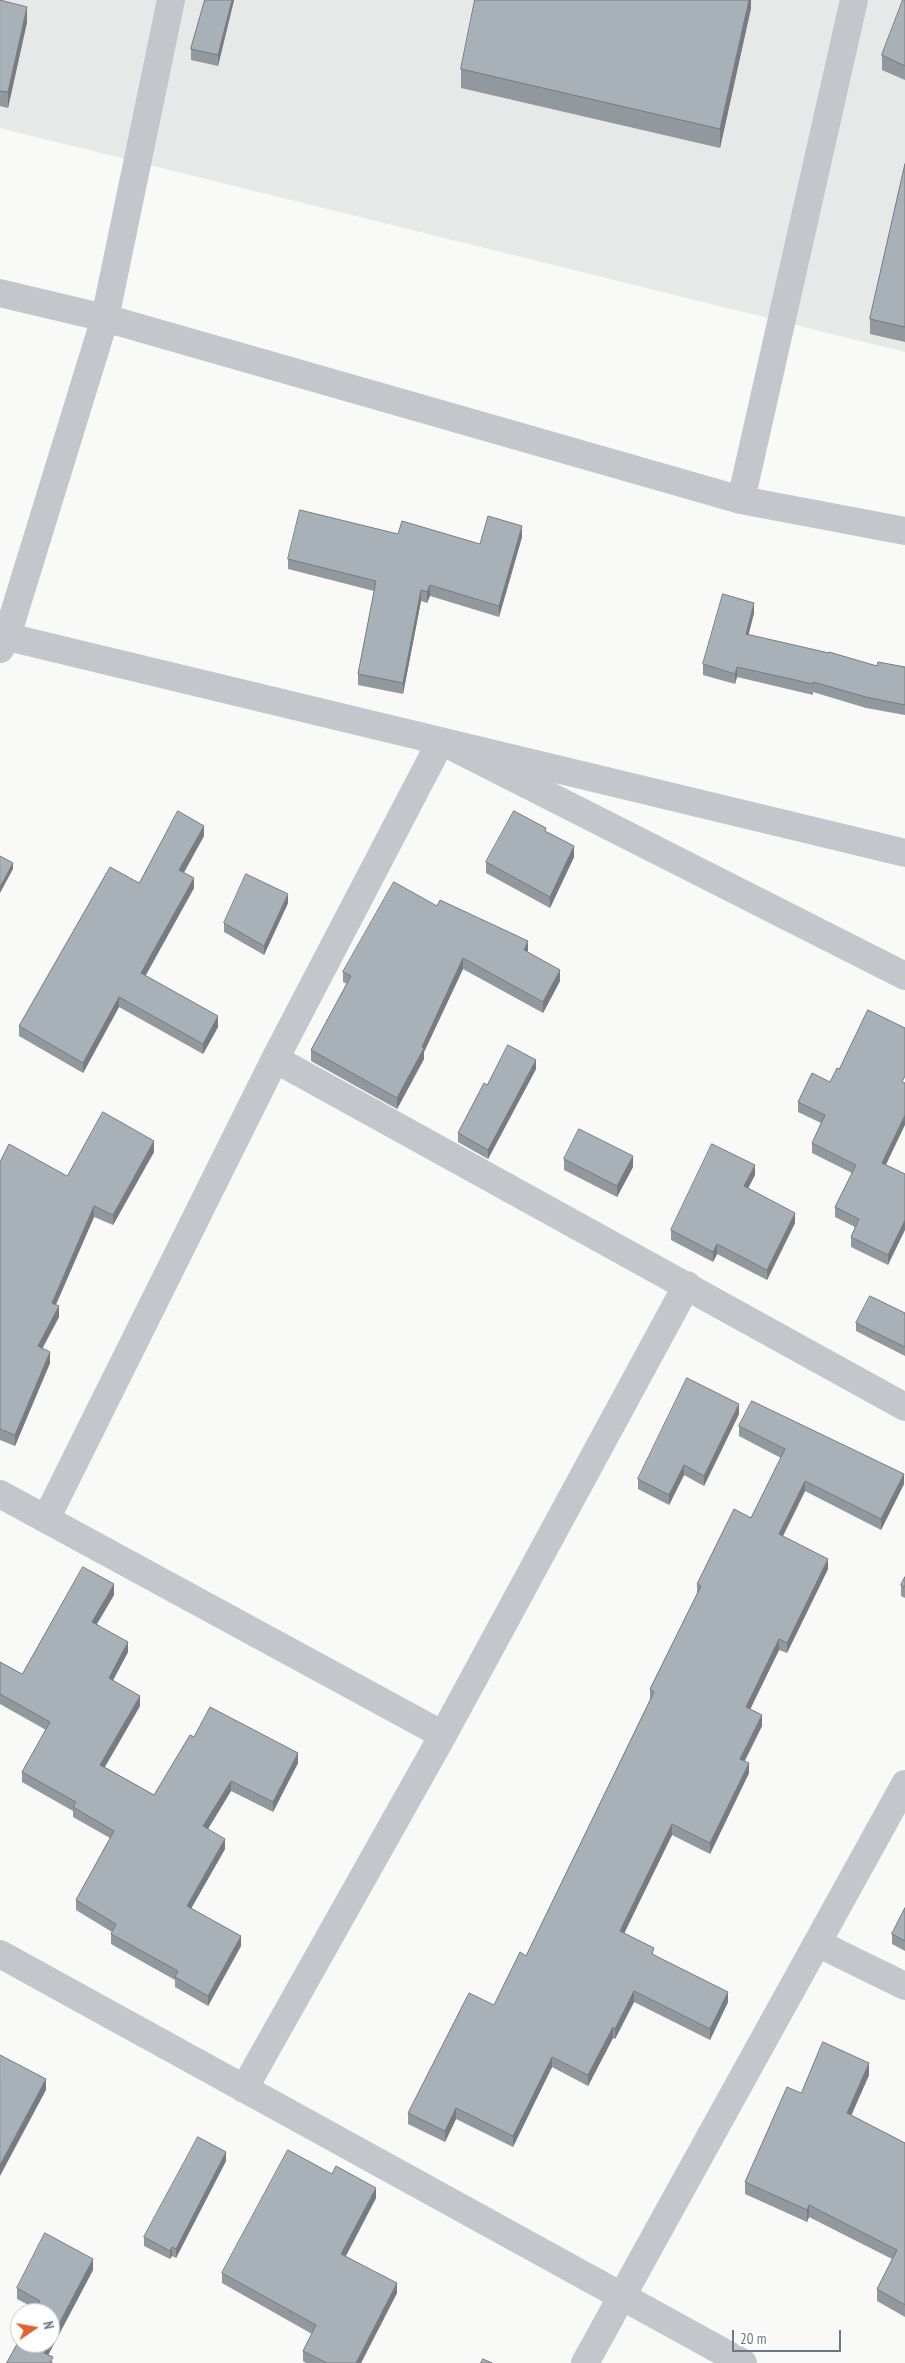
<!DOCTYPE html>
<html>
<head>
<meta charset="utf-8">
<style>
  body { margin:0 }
  #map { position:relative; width:905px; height:2363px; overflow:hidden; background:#f9f9f7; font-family:"PT Sans Narrow",sans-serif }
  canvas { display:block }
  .north { position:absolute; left:10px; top:2303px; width:50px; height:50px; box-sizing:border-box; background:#fff; border:1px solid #c3c9cf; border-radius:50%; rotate:78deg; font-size:14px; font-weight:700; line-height:20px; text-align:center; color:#697887 }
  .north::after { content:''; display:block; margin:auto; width:18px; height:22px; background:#df6231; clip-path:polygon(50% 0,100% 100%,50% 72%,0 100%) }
  .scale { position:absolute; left:732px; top:2330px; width:109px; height:22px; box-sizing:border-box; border:2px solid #697887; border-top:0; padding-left:6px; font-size:15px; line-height:18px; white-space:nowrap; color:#697887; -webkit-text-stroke:4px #fff; paint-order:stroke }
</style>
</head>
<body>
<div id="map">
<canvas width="905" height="2363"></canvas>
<div class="north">N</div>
<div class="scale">20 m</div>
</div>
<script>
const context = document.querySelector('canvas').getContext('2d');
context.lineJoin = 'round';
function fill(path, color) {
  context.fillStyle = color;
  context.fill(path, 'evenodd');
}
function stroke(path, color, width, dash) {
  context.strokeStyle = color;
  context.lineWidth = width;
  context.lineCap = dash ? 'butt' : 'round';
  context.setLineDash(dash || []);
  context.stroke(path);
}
fill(new Path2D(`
  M 0,0 L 905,0 L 905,352 L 0,128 Z`), '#e7e8e8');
stroke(new Path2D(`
  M 0,293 L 105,318 L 741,500 L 905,531
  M 741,500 L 854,0
  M 0,635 L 905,853
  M 0,649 L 7,636 L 105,318 L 171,0
  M 275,1059 L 905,1407
  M 0,1494 L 443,1735
  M 46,1519 L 275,1059 L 441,741 L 905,976
  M 817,1943 L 905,1986
  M 0,1954 L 743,2363
  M 244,2089 L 443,1735 L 687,1285
  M 585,2363 L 905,1784`), '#c3c6ca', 28);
fill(new Path2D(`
  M 0,0 L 27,22 L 8,108 L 0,106 Z
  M 205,0 L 234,0 L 218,66 L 191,60 L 191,49 Z
  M 751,0 L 751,8 L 720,148 L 461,88 L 461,69 Z
  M 905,0 L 905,80 L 882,70 L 882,55 Z
  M 905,164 L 905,342 L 870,334 L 870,319 Z
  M 522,537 L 499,617 L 430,596 L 427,603 L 421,601 L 403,694 L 358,685 L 358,674 L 374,591 L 288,569 L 288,559 L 480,544 Z
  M 754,613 L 748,635 L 877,666 L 905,667 L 905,715 L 866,708 L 813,692 L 813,695 L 737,677 L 735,684 L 703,675 L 703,664 Z
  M 204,836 L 184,873 L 194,888 L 145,976 L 218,1027 L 203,1054 L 119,1007 L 83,1073 L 19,1036 L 19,1026 Z
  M 574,857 L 550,908 L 486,873 L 486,862 Z
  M 288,903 L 264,955 L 224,932 L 224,923 Z
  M 437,906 L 560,981 L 543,1013 L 463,969 L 424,1052 L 424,1059 L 397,1109 L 311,1061 L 311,1050 L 347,984 L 343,982 L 343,972 Z
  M 536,1069 L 488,1159 L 458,1142 L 458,1133 L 487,1085 Z
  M 839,1069 L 886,1165 L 905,1174 L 888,1265 L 851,1247 L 851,1237 L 855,1227 L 835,1217 L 835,1207 L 852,1173 L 812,1153 L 812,1143 L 821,1123 L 798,1112 L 798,1102 L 830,1082 Z
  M 154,1152 L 113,1225 L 94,1217 L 56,1305 L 59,1317 L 42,1348 L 50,1363 L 15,1446 L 0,1440 L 0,1162 L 67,1176 Z
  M 564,1159 L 633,1167 L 617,1197 L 564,1170 Z
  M 755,1175 L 748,1188 L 795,1223 L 767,1280 L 717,1254 L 713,1262 L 671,1240 L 671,1230 Z
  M 905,1313 L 905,1356 L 856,1331 L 856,1323 Z
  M 739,1414 L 704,1486 L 684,1475 L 669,1505 L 638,1489 L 638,1479 Z
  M 739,1426 L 904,1484 L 881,1530 L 805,1491 L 783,1536 L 828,1569 L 787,1653 L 779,1650 L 750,1709 L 762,1726 L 745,1761 L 749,1773 L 710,1854 L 672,1835 L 624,1933 L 654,1955 L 728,2002 L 710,2040 L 634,2002 L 615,2039 L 613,2038 L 588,2086 L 552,2067 L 513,2147 L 456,2119 L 445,2142 L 408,2124 L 408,2113 L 494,2005 L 526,1956 L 650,1700 L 650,1689 L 697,1594 L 697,1584 L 751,1518 L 781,1458 L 739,1436 Z
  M 905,1577 L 905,1598 L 901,1596 L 901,1585 Z
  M 114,1595 L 97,1624 L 128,1652 L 113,1680 L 140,1706 L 105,1767 L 154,1795 L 194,1737 L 298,1763 L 273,1812 L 231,1791 L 208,1829 L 225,1849 L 191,1908 L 241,1946 L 208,2006 L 175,1987 L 175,1980 L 111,1944 L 111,1934 L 112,1932 L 76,1910 L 76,1900 L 110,1838 L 73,1817 L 73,1811 L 22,1782 L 22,1772 L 46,1730 L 0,1704 L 0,1662 L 22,1674 Z
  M 905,1908 L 905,1951 L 892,1944 L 892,1934 Z
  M 869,2075 L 851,2116 L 905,2143 L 905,2317 L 877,2301 L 877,2289 L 892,2259 L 809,2217 L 807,2222 L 745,2194 L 745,2182 L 801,2093 Z
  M 226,2161 L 176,2258 L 172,2256 L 170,2259 L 144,2246 L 144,2237 Z
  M 376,2198 L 346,2256 L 397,2293 L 361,2363 L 306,2363 L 303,2361 L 303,2351 L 312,2334 L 222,2283 L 222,2273 Z
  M 93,2270 L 48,2355 L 53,2363 L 7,2363 L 36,2309 L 17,2299 L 17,2288 Z`), '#91989e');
fill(new Path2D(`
  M 232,0 L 234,0 L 218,66 L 218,55 Z
  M 749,0 L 751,0 L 751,8 L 720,148 L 720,129 Z
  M 27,7 L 27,22 L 8,108 L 8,92 Z
  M 522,526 L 522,537 L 499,617 L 499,606 Z
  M 430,585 L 430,596 L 427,603 L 427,592 Z
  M 421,590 L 421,601 L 403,694 L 403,683 Z
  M 754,603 L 754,613 L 746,645 L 746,634 Z
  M 737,667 L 737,677 L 735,684 L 735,674 Z
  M 204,826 L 204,836 L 179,880 L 179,870 Z
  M 574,846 L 574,857 L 550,908 L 550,897 Z
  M 13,863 L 13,869 L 0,893 L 0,887 Z
  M 194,878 L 194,888 L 141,984 L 141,973 Z
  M 288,894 L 288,903 L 264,955 L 264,946 Z
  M 528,941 L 528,952 L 524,950 Z
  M 463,958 L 463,969 L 424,1052 L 424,1059 L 397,1109 L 397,1098 L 422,1047 Z
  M 560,970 L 560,981 L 543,1013 L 543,1002 Z
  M 119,997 L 119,1007 L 83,1073 L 83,1063 Z
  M 218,1016 L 218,1027 L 203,1054 L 203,1044 Z
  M 536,1060 L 536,1069 L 488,1159 L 488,1150 Z
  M 905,1115 L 905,1125 L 882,1173 L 882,1163 Z
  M 154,1141 L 154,1152 L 113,1225 L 113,1215 Z
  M 633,1156 L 633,1167 L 617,1197 L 617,1186 Z
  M 755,1165 L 755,1175 L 744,1196 L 744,1186 Z
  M 94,1206 L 94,1217 L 52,1313 L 52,1303 Z
  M 795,1213 L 795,1223 L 767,1280 L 767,1270 Z
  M 905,1220 L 905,1230 L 888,1265 L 888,1255 Z
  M 717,1244 L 717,1254 L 713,1262 L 713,1252 Z
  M 59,1306 L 59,1317 L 38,1357 L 38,1346 Z
  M 50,1352 L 50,1363 L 15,1446 L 15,1435 Z
  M 739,1404 L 739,1414 L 704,1486 L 704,1476 Z
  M 684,1465 L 684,1475 L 669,1505 L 669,1495 Z
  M 904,1474 L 904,1484 L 881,1530 L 881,1519 Z
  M 805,1481 L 805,1491 L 779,1544 L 779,1534 Z
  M 828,1559 L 828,1569 L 787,1653 L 787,1643 Z
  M 114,1584 L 114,1595 L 92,1632 L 92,1622 Z
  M 779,1639 L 779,1650 L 746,1718 L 746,1707 Z
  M 128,1642 L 128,1652 L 109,1688 L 109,1678 Z
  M 140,1696 L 140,1706 L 100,1775 L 100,1765 Z
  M 762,1715 L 762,1726 L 740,1769 L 740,1759 Z
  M 298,1753 L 298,1763 L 273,1812 L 273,1802 Z
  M 749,1763 L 749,1773 L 710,1854 L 710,1843 Z
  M 231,1781 L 231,1791 L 203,1837 L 203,1826 Z
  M 672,1824 L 672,1835 L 620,1942 L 620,1931 Z
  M 225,1839 L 225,1849 L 187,1916 L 187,1906 Z
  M 241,1936 L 241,1946 L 208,2006 L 208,1996 Z
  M 634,1991 L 634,2002 L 615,2039 L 615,2029 Z
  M 728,1992 L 728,2002 L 710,2040 L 710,2029 Z
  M 613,2027 L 613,2038 L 588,2086 L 588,2075 Z
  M 552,2057 L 552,2067 L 513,2147 L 513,2136 Z
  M 869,2063 L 869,2075 L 847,2125 L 847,2113 Z
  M 46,2079 L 46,2090 L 0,2176 L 0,2165 Z
  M 456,2108 L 456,2119 L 445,2142 L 445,2131 Z
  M 226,2152 L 226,2161 L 176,2258 L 176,2249 Z
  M 376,2188 L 376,2198 L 341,2265 L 341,2254 Z
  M 809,2205 L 809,2217 L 807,2222 L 807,2210 Z
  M 172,2247 L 172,2256 L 170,2259 L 170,2251 Z
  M 93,2259 L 93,2270 L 44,2363 L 44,2353 L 49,2343 L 50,2343 L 50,2341 Z
  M 397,2283 L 397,2293 L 361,2363 L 356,2363 Z`), '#767c81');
const building = new Path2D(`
  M 0,0 L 27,7 L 8,92 L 0,91 Z
  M 205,0 L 232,0 L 218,55 L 191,49 Z
  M 475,0 L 749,0 L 720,129 L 461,69 Z
  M 903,0 L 905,0 L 905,66 L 882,55 Z
  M 905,164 L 905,327 L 870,319 Z
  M 300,510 L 398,534 L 402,521 L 480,544 L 488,516 L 522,526 L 499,606 L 430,585 L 427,592 L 421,590 L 403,683 L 358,674 L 376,581 L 288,559 Z
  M 723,594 L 754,603 L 746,634 L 829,653 L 829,652 L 877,666 L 878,662 L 905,667 L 905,705 L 866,697 L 813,682 L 813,684 L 737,667 L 735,674 L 703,664 Z
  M 178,811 L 204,826 L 179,870 L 194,878 L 141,973 L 218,1016 L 203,1044 L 119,997 L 83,1063 L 19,1026 L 110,867 L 139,883 Z
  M 514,811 L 546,828 L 545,831 L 574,846 L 550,897 L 486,862 Z
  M 0,856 L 13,863 L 0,887 Z
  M 246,874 L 288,894 L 264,946 L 224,923 Z
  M 394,882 L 437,906 L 440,900 L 528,941 L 524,950 L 560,970 L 543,1002 L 463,958 L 422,1047 L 424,1048 L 397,1098 L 311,1050 L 351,976 L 343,972 Z
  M 868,1010 L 905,1028 L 905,1076 L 902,1082 L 905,1083 L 905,1115 L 882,1163 L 905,1174 L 905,1220 L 888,1255 L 851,1237 L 859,1219 L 835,1207 L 856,1165 L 812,1143 L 825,1115 L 798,1102 L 812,1073 L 830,1082 L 837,1068 L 839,1069 Z
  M 508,1045 L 536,1060 L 488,1150 L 458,1133 L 484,1083 L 487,1085 Z
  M 103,1112 L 154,1141 L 113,1215 L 94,1206 L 52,1303 L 59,1306 L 38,1346 L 50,1352 L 15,1435 L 0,1429 L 0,1162 L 9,1144 L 67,1176 Z
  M 579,1129 L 633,1156 L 617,1186 L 564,1159 Z
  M 712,1144 L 755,1165 L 744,1186 L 795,1213 L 767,1270 L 717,1244 L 713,1252 L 671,1230 Z
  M 870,1296 L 905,1313 L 905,1347 L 856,1323 Z
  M 687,1378 L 739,1404 L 704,1476 L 684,1465 L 669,1495 L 638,1479 Z
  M 752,1401 L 904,1474 L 881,1519 L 805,1481 L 779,1534 L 828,1559 L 787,1643 L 779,1639 L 746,1707 L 762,1715 L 740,1759 L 749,1763 L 710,1843 L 672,1824 L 620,1931 L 654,1948 L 652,1954 L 728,1992 L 710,2029 L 634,1991 L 615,2029 L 613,2027 L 588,2075 L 552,2057 L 513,2136 L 456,2108 L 445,2131 L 408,2113 L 469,1993 L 494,2005 L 520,1952 L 526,1956 L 654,1692 L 650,1689 L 701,1586 L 697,1584 L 734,1509 L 751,1518 L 785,1449 L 739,1426 Z
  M 83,1567 L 114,1584 L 92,1622 L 128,1642 L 109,1678 L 140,1696 L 100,1765 L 154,1795 L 190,1735 L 194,1737 L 210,1707 L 298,1753 L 273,1802 L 231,1781 L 203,1826 L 225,1839 L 187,1906 L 241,1936 L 208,1996 L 175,1977 L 178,1971 L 111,1934 L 116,1924 L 76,1900 L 114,1831 L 73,1807 L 76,1802 L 22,1772 L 50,1722 L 0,1694 L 0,1662 L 22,1674 Z
  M 905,1577 L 905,1587 L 901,1585 Z
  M 905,1908 L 905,1941 L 892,1934 Z
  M 823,2042 L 869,2063 L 847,2113 L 905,2143 L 905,2305 L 877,2289 L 897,2250 L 809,2205 L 807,2210 L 745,2182 L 787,2087 L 801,2093 Z
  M 0,2055 L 46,2079 L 0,2165 Z
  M 198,2137 L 226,2152 L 176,2249 L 172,2247 L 170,2251 L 144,2237 Z
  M 288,2150 L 332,2174 L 336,2166 L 376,2188 L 341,2254 L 397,2283 L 356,2363 L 327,2363 L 303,2351 L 316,2325 L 222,2273 Z
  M 45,2233 L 93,2259 L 50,2341 L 50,2313 L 34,2313 L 40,2301 L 17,2288 Z
  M 20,2339 L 20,2343 L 49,2343 L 44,2353 L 53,2357 L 50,2363 L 7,2363 Z
  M 483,2359 L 492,2363 L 481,2363 Z`);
fill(building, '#a9b1b8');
stroke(building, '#767c81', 1);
</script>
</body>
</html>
